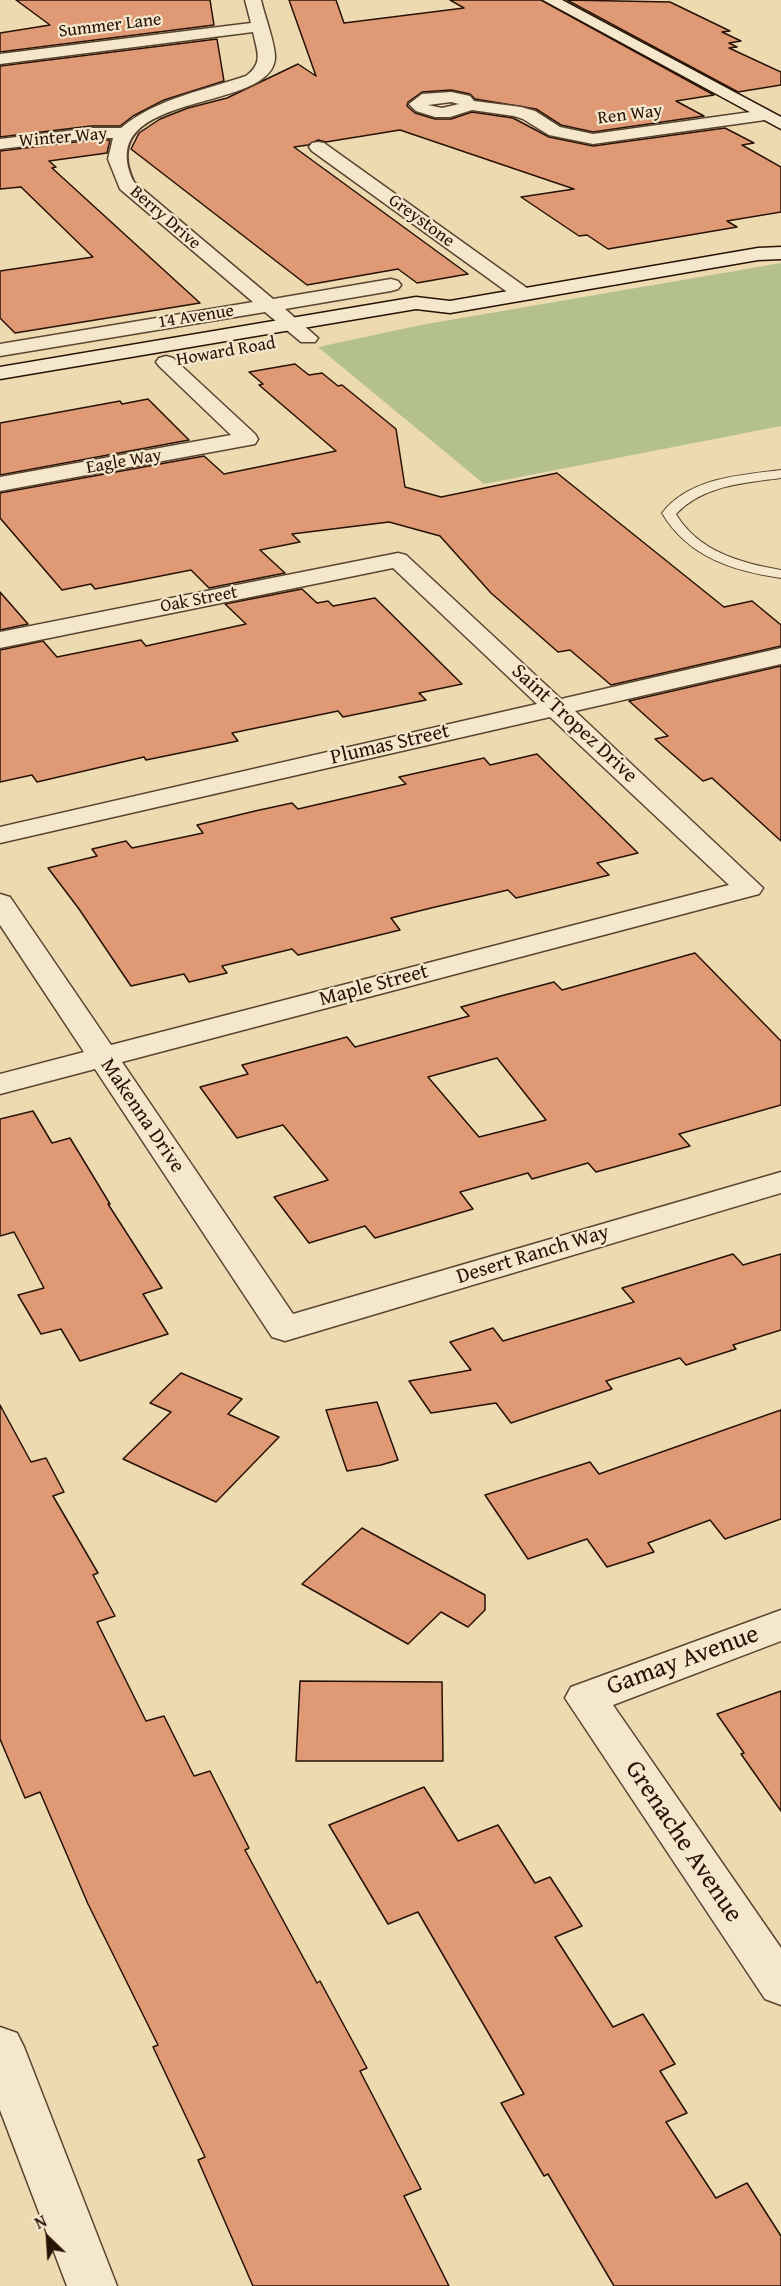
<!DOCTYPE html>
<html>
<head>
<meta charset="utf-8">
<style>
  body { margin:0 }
  #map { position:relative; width:781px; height:2286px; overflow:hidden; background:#eedab1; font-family:"Gentium Book Plus",serif }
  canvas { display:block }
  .north { position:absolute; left:18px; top:2208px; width:60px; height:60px; -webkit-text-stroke:4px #f4e7cc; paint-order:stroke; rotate:335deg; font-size:16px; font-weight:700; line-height:24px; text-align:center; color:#271206 }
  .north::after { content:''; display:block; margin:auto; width:21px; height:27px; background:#271206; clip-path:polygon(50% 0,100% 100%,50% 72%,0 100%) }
</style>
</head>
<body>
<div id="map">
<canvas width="781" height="2286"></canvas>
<div class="north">N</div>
</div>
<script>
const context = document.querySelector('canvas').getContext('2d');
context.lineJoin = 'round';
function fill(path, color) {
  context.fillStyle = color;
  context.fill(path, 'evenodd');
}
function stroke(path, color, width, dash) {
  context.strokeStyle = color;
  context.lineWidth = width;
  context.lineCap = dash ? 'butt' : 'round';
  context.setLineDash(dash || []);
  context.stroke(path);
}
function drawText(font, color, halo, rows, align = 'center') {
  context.font = font + ' "Gentium Book Plus",serif';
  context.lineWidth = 4.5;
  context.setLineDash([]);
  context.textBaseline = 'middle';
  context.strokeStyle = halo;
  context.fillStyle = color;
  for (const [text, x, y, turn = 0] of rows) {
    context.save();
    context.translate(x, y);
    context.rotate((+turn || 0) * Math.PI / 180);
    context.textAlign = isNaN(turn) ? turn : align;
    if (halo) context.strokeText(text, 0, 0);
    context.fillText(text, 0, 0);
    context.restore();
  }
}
fill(new Path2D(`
  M 781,263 L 781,426 L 484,484 L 318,347 L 421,325 Z`), '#b4c18f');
const building = new Path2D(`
  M 16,0 L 210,0 L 214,25 L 0,52 L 0,33 L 50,25 Z
  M 289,0 L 336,0 L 344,23 L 464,8 L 450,0 L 541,0 L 714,95 L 676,101 L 704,116 L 593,132 L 561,125 L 536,109 L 475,99 L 470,94 L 451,90 L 422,92 L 408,102 L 407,106 L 415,113 L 435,119 L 451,119 L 472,112 L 513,118 L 549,137 L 593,146 L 725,128 L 754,143 L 742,145 L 781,167 L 781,212 L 727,221 L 737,227 L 608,249 L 587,235 L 579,236 L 521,197 L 574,189 L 400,130 L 326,142 L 318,140 L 308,145 L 294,147 L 468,274 L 417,283 L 398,269 L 307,285 L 131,149 L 139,133 L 160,119 L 188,108 L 227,98 L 298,64 L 316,76 Z
  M 567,0 L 670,2 L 730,31 L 722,32 L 741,41 L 729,43 L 737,47 L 729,48 L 781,72 L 781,85 L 738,92 Z
  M 217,39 L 224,81 L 164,100 L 133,116 L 120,126 L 91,126 L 0,137 L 0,66 Z
  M 91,140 L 110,140 L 107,153 L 49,161 L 56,167 L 52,168 L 200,303 L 15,333 L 0,318 L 0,271 L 93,257 L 21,187 L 0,189 L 0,151 Z
  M 295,364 L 309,375 L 322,373 L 338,386 L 342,385 L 396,429 L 405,487 L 441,497 L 557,473 L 724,607 L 752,601 L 781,625 L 781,646 L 611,685 L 570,650 L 558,652 L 491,593 L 440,536 L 389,522 L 292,534 L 300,542 L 260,550 L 285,573 L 209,588 L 191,570 L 95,589 L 91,584 L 62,590 L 0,518 L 0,493 L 204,456 L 224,474 L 336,451 L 259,385 L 263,384 L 249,372 Z
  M 148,399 L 189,440 L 0,475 L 0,423 L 120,401 L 122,404 Z
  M 302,589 L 317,603 L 328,601 L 333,606 L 375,598 L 462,684 L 419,693 L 426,700 L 343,717 L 338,711 L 232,733 L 238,741 L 146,760 L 144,757 L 37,782 L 32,775 L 0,782 L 0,650 L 43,641 L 57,657 L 141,640 L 146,646 L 246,624 L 225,604 Z
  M 0,592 L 28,624 L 0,630 Z
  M 781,666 L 781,841 L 712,778 L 703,781 L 655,739 L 668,736 L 629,701 Z
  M 537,754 L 638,853 L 597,863 L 609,875 L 516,898 L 508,890 L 431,908 L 391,918 L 400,930 L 298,955 L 292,949 L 222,966 L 227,973 L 189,982 L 184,974 L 131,986 L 79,909 L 48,868 L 97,856 L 92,849 L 126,841 L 132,848 L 203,833 L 197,825 L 255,811 L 292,803 L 298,809 L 406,784 L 399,777 L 484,758 L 490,765 Z
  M 695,953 L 781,1041 L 781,1105 L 679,1134 L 690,1146 L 596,1172 L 588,1163 L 532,1179 L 528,1173 L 460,1192 L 473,1209 L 375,1238 L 365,1226 L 309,1243 L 274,1197 L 328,1180 L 283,1125 L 237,1138 L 200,1087 L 248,1074 L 242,1065 L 347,1037 L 355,1047 L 469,1016 L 461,1007 L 497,997 L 554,982 L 562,990 ZM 497,1058 L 546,1120 L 479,1137 L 428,1077 Z
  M 33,1111 L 52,1143 L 70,1138 L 110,1204 L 108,1204 L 162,1288 L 143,1294 L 168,1334 L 80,1361 L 61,1329 L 41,1334 L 18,1295 L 44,1288 L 14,1232 L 0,1236 L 0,1119 Z
  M 733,1254 L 743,1265 L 781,1254 L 781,1330 L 733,1345 L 736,1349 L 686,1365 L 680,1358 L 606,1381 L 612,1389 L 511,1423 L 496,1403 L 431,1413 L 409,1381 L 471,1370 L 450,1342 L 493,1328 L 503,1341 L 634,1302 L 622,1288 Z
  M 181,1373 L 242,1399 L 228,1414 L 279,1437 L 216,1502 L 123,1459 L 171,1412 L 150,1403 Z
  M 377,1402 L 398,1460 L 381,1465 L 347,1471 L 326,1410 Z
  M 0,1405 L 31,1462 L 46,1458 L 64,1492 L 53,1496 L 98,1573 L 93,1575 L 115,1616 L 97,1622 L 146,1721 L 164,1716 L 194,1776 L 210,1771 L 249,1848 L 245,1850 L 317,1983 L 320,1981 L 367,2068 L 360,2071 L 421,2189 L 404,2196 L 449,2286 L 253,2286 L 198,2160 L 205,2157 L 153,2047 L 158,2045 L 88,1904 L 40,1792 L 25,1798 L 0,1739 Z
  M 781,1410 L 781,1519 L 725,1539 L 710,1520 L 648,1543 L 654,1552 L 607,1567 L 587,1539 L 528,1559 L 485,1495 L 590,1462 L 599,1474 Z
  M 362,1528 L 485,1595 L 485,1610 L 468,1627 L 441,1612 L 408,1644 L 302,1584 Z
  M 300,1681 L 442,1682 L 443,1761 L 296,1761 Z
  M 781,1691 L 781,1811 L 741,1754 L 744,1753 L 717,1714 Z
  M 424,1787 L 458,1841 L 498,1825 L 535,1883 L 550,1877 L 582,1926 L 555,1937 L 613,2027 L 643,2014 L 675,2064 L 660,2071 L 687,2113 L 666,2122 L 716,2198 L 747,2183 L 781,2236 L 781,2286 L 614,2286 L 548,2174 L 544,2176 L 501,2103 L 524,2094 L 418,1912 L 388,1924 L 329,1825 Z`);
fill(building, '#df9974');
stroke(building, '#271206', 1.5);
const lane = new Path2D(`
  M 781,470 L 781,478 C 744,483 704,485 676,514 C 698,551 740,563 781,570 L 781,578 C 733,571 688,557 662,513 C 689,478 740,475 781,470 Z`);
const street = new Path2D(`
  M 245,0 L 261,0 C 264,14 276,46 275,58 C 272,114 90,89 134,182 L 273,299 L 391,279 L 398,281 L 401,285 L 398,289 L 391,291 L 285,309 L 318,338 L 315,342 L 301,342 L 265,312 L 0,356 L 0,344 L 253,302 L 120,189 L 108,159 L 113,138 L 91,138 L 0,149 L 0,139 L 91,128 L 121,128 C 155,99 205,90 246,76 C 264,63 257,51 253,32 L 0,64 L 0,54 L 251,23 Z
  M 451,92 L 470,96 L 474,101 L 521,107 L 535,111 L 560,127 L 593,134 L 765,110 L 773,115 L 765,120 L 593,144 L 549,135 L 523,119 L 514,116 L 472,110 L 450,117 L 435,117 L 416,111 L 409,104 L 422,94 ZM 451,102 L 459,104 L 442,108 L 428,105 Z
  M 318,142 L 324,143 L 531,291 L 534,295 L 531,299 L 517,299 L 312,151 L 309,147 L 312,143 Z
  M 166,356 L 173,358 L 255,434 L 258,439 L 255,444 L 0,491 L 0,477 L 231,435 L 159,366 L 156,362 L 159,358 Z
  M 398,553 L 406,555 L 561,699 L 781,648 L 781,664 L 575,711 L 763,888 L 759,894 L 122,1062 L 293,1314 L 781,1172 L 781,1193 L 285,1341 L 272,1337 L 95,1069 L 0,1094 L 0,1074 L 84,1052 L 0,925 L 0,894 L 10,897 L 111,1045 L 729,885 L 550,717 L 0,843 L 0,827 L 537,704 L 393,568 L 0,648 L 0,632 Z
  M 781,1610 L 781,1641 L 613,1705 L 781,1948 L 781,2005 L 765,1999 L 565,1698 L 571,1687 Z
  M 0,2027 L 17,2033 L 24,2047 L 117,2286 L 67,2286 L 0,2110 Z`);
const secondary = new Path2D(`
  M 543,0 L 562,0 L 781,117 L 781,129 Z
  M 781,247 L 781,259 L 758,260 L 450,313 L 416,309 L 0,379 L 0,367 L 416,297 L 450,301 L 758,248 Z`);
stroke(lane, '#594431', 2);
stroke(street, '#594431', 3);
stroke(secondary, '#271206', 3);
fill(lane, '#f4e7cc');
fill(street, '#f4e7cc');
fill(secondary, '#f4e7cc');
drawText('18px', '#271206', '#f4e7cc', [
  ["Summer Lane",110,26,-7],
  ["Ren Way",630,115,-7],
  ["Winter Way",63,138,-5],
  ["Berry Drive",165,218,41],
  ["Greystone",421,221,36],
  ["14 Avenue",196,317,-9],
  ["Howard Road",226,352,-10],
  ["Eagle Way",124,462,-10],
  ["Oak Street",199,600,-11]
]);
drawText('21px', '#271206', '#f4e7cc', [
  ["Saint Tropez Drive",574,724,43],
  ["Plumas Street",390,745,-13],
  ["Maple Street",374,986,-15],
  ["Makenna Drive",142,1116,56],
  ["Desert Ranch Way",533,1255,-17]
]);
drawText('26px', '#271206', '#f4e7cc', [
  ["Gamay Avenue",683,1661,-20],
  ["Grenache Avenue",683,1842,56]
]);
</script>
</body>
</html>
